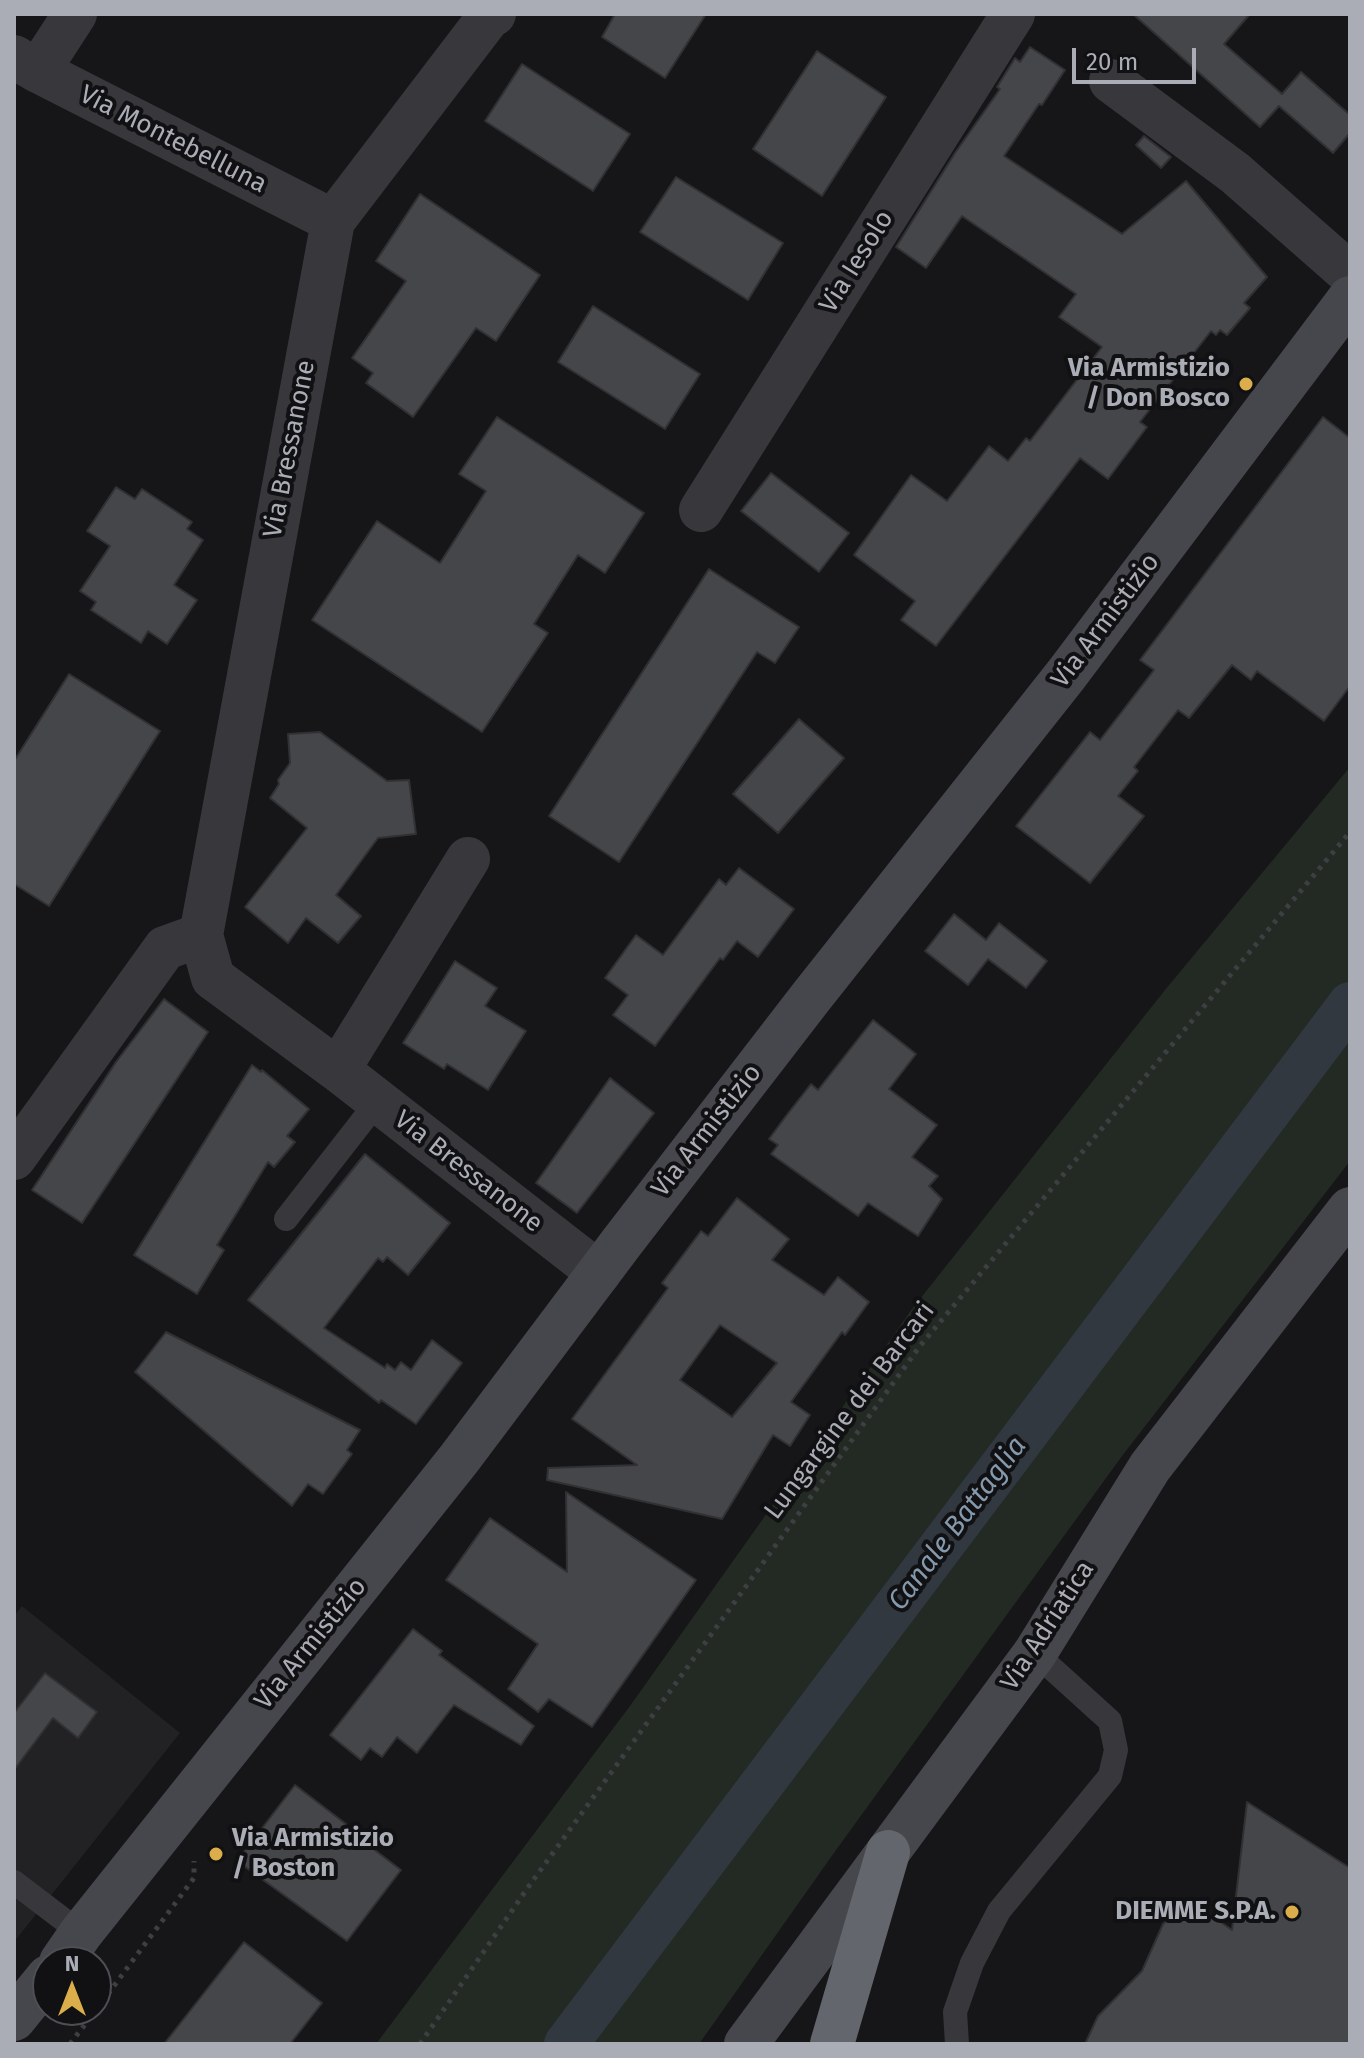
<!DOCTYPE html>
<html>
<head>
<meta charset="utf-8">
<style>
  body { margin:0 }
  #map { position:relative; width:1364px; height:2058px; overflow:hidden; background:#161618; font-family:"Fira Sans",sans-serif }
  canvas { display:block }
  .frame { position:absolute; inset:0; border:16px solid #aaadb6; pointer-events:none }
  .north { position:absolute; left:32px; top:1946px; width:80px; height:80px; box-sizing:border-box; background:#111113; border:2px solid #4e4f54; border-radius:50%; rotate:0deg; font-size:22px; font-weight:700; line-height:32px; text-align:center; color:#aaadb6 }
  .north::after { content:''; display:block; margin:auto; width:28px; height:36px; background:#dbae4b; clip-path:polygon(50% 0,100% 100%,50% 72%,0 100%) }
  .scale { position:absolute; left:1072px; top:48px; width:124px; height:36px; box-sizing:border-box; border:4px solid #aaadb6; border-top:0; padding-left:10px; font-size:24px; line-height:28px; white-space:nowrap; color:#aaadb6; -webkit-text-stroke:6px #111113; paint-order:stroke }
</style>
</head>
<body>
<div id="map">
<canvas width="1364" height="2058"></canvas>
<div class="frame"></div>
<div class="north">N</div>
<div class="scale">20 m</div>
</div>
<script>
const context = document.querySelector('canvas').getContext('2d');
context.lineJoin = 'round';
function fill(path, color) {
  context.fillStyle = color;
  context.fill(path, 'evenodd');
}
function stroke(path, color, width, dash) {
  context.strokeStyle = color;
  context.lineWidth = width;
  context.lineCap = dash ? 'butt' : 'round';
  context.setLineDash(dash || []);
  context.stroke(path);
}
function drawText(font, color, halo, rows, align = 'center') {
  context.font = font + ' "Fira Sans",sans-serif';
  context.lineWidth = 8;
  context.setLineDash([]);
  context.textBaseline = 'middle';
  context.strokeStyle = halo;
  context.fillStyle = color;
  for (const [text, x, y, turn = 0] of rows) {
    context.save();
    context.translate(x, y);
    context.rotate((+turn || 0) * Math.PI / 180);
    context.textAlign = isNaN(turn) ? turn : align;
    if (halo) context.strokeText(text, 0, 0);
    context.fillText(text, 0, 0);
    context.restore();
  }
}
fill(new Path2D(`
  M 22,1606 L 180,1733 L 14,1942 L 14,1616 Z`), '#222225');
fill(new Path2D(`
  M 1350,767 L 1350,1161 L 1122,1456 L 836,1850 L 699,2044 L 376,2044 L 630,1706 L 912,1309 L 1165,990 Z`), '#232a24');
stroke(new Path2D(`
  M 566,2044 L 1350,1004`), '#31383f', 44);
const building = new Path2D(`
  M 615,14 L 706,14 L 665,78 L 602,37 Z
  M 1133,14 L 1250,14 L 1224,44 L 1282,94 L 1301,72 L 1350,115 L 1350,133 L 1333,153 L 1279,106 L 1260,127 Z
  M 1030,47 L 1065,70 L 1042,105 L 1039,104 L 1004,156 L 1122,234 L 1186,181 L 1267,277 L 1244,303 L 1250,308 L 1227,335 L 1220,330 L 1216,335 L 1211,331 L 1140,422 L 1147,427 L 1108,479 L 1080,458 L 936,646 L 901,620 L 915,601 L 854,555 L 911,475 L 947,501 L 989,446 L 1008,461 L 1026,438 L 1030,441 L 1102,347 L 1059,317 L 1076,294 L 962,216 L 926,268 L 896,247 L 955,153 L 1000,89 L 997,87 L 1015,58 L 1020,62 Z
  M 817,51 L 886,97 L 822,196 L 753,149 Z
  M 522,64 L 630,134 L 593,191 L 485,121 Z
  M 1144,136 L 1171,157 L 1161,168 L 1136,145 Z
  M 676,177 L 783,243 L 748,300 L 640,232 Z
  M 420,194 L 540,275 L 496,341 L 476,328 L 413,417 L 366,383 L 373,373 L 352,358 L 406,281 L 376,261 Z
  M 593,306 L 700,374 L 665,429 L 558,362 Z
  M 497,417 L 644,513 L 605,573 L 578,555 L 534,624 L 548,633 L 482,732 L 312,620 L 377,521 L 440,563 L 486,491 L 459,474 Z
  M 1323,417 L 1350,438 L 1350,686 L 1324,721 L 1257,671 L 1251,680 L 1232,665 L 1189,718 L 1178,710 L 1134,767 L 1138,771 L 1118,796 L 1144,816 L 1090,883 L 1016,826 L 1090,732 L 1100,740 L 1154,670 L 1140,660 Z
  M 771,473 L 849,533 L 819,572 L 741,511 Z
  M 116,487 L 135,499 L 142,489 L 192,522 L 187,529 L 203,540 L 174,585 L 197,600 L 167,644 L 148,631 L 141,643 L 91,610 L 96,602 L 80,591 L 110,546 L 87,531 Z
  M 709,569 L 799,627 L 775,663 L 757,652 L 619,862 L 549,816 Z
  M 69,674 L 160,731 L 49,906 L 14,884 L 14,761 Z
  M 799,719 L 844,758 L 778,833 L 733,794 Z
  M 320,732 L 387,781 L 409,780 L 416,834 L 378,838 L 336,895 L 361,916 L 338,943 L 306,918 L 288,943 L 245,907 L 307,828 L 270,798 L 279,784 L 278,780 L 290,763 L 288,734 Z
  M 739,868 L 794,909 L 758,957 L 737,941 L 723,960 L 720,958 L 655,1046 L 613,1015 L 628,995 L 605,978 L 636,935 L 663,955 L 719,879 L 726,885 Z
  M 954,914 L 986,940 L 999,923 L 1047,961 L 1026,988 L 988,959 L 968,985 L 925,951 Z
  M 455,961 L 497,988 L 485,1006 L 526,1031 L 488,1090 L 447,1064 L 444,1069 L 403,1043 Z
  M 164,999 L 208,1032 L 82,1223 L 32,1190 L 116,1062 Z
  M 873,1020 L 916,1054 L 889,1089 L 937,1125 L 912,1157 L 938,1176 L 929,1186 L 942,1199 L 918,1236 L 868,1203 L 858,1216 L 771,1154 L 778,1145 L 769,1139 L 786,1116 L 811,1084 L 818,1090 Z
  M 252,1065 L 261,1072 L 262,1070 L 309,1109 L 287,1136 L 295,1142 L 274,1167 L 268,1162 L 217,1245 L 224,1250 L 197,1294 L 134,1255 Z
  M 610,1078 L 654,1113 L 577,1213 L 536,1183 Z
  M 365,1154 L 450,1223 L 408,1275 L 387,1257 L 383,1262 L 378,1258 L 324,1328 L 385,1368 L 387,1364 L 395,1370 L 401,1362 L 411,1370 L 432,1340 L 462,1363 L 416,1424 L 381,1400 L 379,1403 L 248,1300 Z
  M 737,1198 L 789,1239 L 772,1260 L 824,1295 L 838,1277 L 869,1302 L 845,1335 L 842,1332 L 791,1402 L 810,1415 L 790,1446 L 773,1435 L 722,1519 L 547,1480 L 548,1468 L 637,1465 L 572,1419 L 668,1288 L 662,1283 L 701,1231 L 708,1236 ZM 720,1325 L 777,1363 L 732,1417 L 680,1380 Z
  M 166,1332 L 360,1430 L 347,1450 L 352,1454 L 323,1494 L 308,1484 L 292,1506 L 135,1372 Z
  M 566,1492 L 696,1580 L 592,1727 L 549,1699 L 538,1712 L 508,1689 L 538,1644 L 446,1580 L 490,1518 L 567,1572 Z
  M 413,1629 L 442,1651 L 439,1655 L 534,1726 L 521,1745 L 454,1705 L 417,1753 L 397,1737 L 382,1757 L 370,1748 L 361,1760 L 330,1735 Z
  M 45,1673 L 97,1712 L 78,1738 L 53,1718 L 14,1770 L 14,1713 Z
  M 295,1785 L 346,1824 L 346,1828 L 401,1870 L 347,1941 L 237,1861 Z
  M 1247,1802 L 1350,1868 L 1350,2044 L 1085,2044 L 1098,2016 L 1142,1971 L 1163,1924 L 1190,1900 L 1232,1930 Z
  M 244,1942 L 322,2003 L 290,2044 L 164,2044 Z`);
fill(building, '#45464a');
stroke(building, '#313134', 2);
stroke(new Path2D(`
  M 96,2010 L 194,1878 L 194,1861
  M 70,2044 L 96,2010
  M 420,2044 L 529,1886 L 920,1346 L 1350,832`), '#3e3f43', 5, [4, 6]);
stroke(new Path2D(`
  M 286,1219 L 378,1101
  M 14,1882 L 81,1933
  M 957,2044 L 955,2012 L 972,1963 L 999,1911 L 1110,1776 L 1116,1750 L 1110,1721 L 1035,1653`), '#38383c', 24);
stroke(new Path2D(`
  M 494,14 L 488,18 L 333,221 L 201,935 L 213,978 L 338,1070 L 599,1273
  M 14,57 L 38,71 L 333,221
  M 38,71 L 75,14
  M 1111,81 L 1235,173 L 1350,274
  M 701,510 L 1013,14
  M 338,1070 L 468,859
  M 14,1158 L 165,948 L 201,935`), '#38383c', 44);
stroke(new Path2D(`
  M 61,1962 L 81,1933 L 459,1459 L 622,1242 L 811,997 L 1066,675 L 1350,298
  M 14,2019 L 48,1977
  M 746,2044 L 1035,1653 L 1150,1467 L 1350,1209`), '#46474c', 44);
stroke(new Path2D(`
  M 832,2044 L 888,1852`), '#64666d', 44);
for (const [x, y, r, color] of [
  [1246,384,8,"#dbae4b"],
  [216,1854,8,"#dbae4b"],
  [1292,1912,8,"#dbae4b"]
]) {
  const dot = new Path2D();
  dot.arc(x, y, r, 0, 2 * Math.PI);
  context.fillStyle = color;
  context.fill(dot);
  stroke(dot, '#111113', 3);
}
drawText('26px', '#aaadb6', '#111113', [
  ["Via Montebelluna",173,140,27],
  ["Via Iesolo",857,262,-58],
  ["Via Bressanone",290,449,-79],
  ["Via Armistizio",1106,621,-53],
  ["Via Armistizio",707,1131,-52],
  ["Via Bressanone",468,1172,38],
  ["Lungargine dei Barcari",850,1411,-53],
  ["Via Adriatica",1048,1626,-57],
  ["Via Armistizio",311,1644,-51]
]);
drawText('bold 26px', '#aaadb6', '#111113', [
  ["Via Armistizio",1230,369],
  ["/ Don Bosco",1230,399],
  ["Via Armistizio",232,1839,"left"],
  ["/ Boston",232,1869,"left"],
  ["DIEMME S.P.A.",1276,1912]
], 'right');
drawText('italic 28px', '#8599ad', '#111113', [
  ["Canale Battaglia",958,1524,-53]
]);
</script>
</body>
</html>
